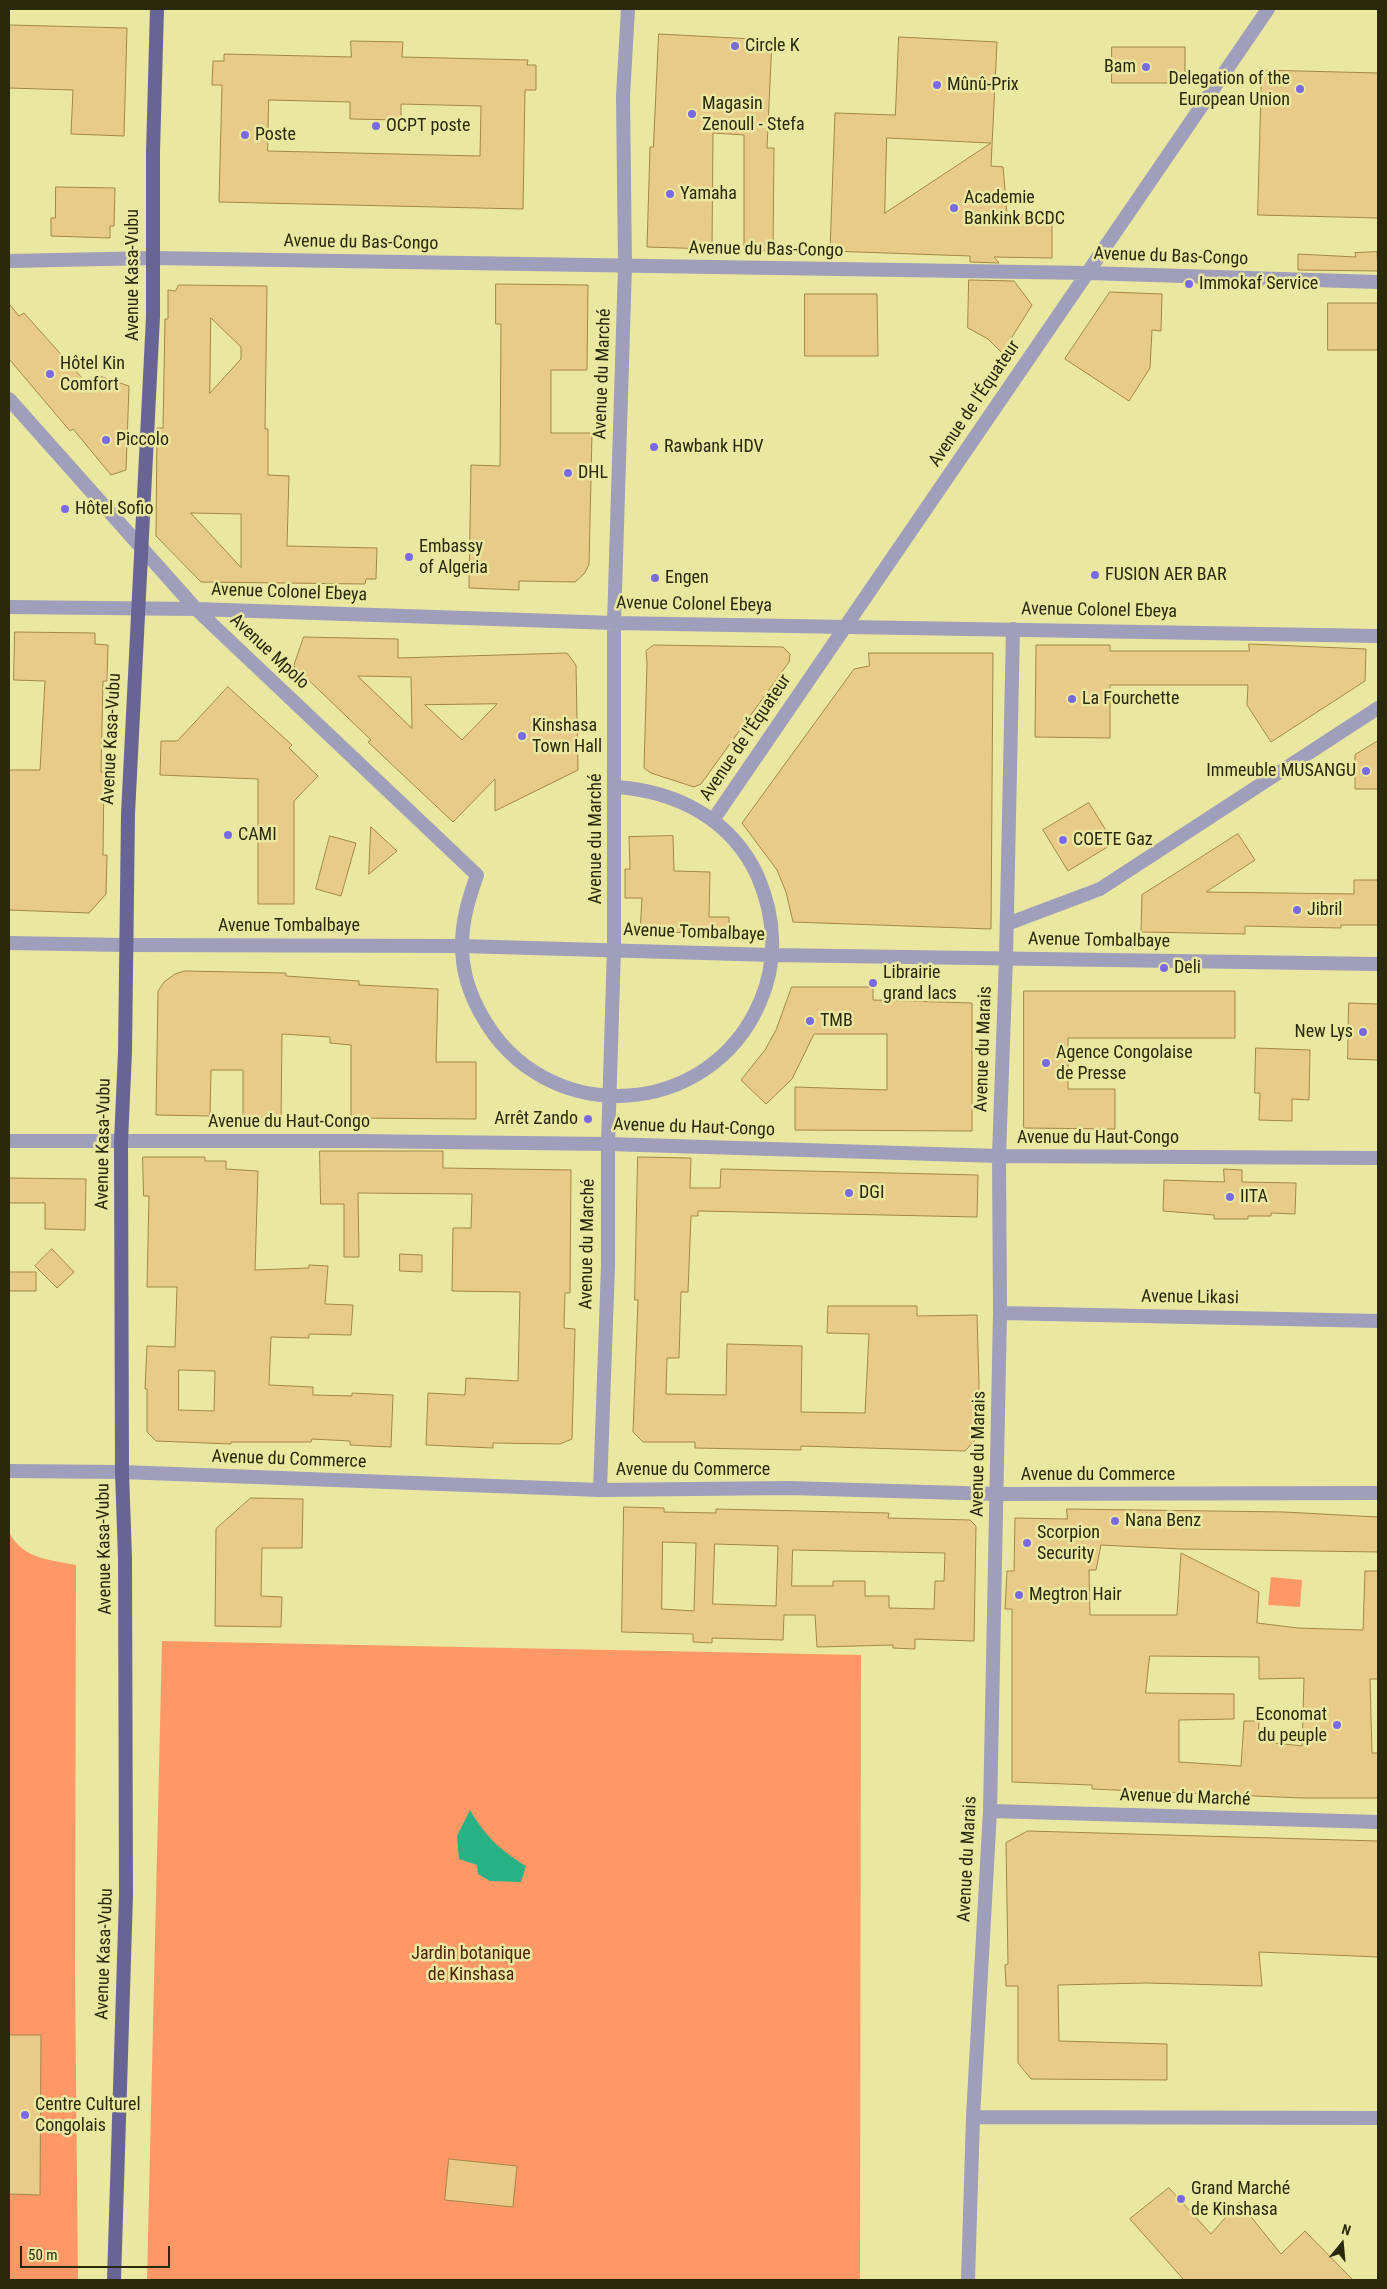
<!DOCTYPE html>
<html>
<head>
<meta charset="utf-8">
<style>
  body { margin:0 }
  #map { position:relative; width:1387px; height:2289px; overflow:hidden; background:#eae7a0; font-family:"Roboto Condensed",sans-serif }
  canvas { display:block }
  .frame { position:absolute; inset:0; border:10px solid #2a290c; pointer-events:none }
  .north { position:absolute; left:1317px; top:2219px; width:50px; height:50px; -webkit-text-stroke:4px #eae7a0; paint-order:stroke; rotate:17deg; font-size:14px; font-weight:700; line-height:20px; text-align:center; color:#2a290c }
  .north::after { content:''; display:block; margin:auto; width:18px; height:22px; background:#2a290c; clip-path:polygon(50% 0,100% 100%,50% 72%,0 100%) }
  .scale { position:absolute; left:20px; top:2246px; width:150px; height:22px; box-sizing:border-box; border:2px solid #2a290c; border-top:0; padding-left:6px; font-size:15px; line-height:18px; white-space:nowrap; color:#2a290c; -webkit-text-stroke:4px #eae7a0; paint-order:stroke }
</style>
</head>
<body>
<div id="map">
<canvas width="1387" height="2289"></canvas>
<div class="frame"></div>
<div class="north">N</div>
<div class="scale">50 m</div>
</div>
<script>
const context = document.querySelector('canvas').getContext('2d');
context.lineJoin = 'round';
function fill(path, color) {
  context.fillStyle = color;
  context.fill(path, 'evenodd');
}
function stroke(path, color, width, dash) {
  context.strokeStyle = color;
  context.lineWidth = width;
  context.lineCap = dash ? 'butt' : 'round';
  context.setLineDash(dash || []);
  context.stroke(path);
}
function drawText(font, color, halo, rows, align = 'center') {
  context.font = font + ' "Roboto Condensed",sans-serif';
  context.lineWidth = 5;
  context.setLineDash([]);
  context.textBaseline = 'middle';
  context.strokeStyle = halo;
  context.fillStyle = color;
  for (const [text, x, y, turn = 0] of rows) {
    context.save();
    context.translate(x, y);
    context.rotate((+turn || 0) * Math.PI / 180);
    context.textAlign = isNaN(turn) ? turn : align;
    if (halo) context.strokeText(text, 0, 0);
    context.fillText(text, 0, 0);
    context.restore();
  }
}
fill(new Path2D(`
  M 9,1532 C 24,1560 48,1559 76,1565 L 75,1973 L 78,2280 L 9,2280 Z
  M 1271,1577 L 1302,1580 L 1300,1607 L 1268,1605 Z
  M 162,1641 L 861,1655 L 860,2280 L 147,2280 Z`), '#fe9967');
fill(new Path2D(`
  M 470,1810 C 485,1836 501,1851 526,1866 L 521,1882 L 490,1881 L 478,1874 L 477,1865 L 459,1859 L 457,1836 Z`), '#29b186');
const building = new Path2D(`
  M 9,25 L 127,28 L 124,136 L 71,134 L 73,90 L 9,88 Z
  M 659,34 L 772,40 L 767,148 L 774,148 L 773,251 L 744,250 L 744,135 L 713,133 L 712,249 L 647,247 L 650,147 L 653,147 Z
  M 899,37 L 997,42 L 991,166 L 1003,167 L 1007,214 L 1052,216 L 1052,258 L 994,257 L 999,263 L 970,262 L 970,256 L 830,251 L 835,113 L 895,115 ZM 887,138 L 991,143 L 885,213 Z
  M 351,41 L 403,42 L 402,57 L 528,60 L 527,65 L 536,65 L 536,90 L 525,90 L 523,209 L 219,202 L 222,85 L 212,85 L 213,61 L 224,61 L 224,54 L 351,57 ZM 269,100 L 350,102 L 350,119 L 401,120 L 401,104 L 481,106 L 480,156 L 268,151 Z
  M 1112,47 L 1185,47 L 1185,83 L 1112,83 Z
  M 1262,70 L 1378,73 L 1378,218 L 1258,215 Z
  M 56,187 L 115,188 L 114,226 L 110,226 L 110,238 L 51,236 L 51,218 L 55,218 Z
  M 1377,252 L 1378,271 L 1298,270 L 1298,254 L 1356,257 L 1355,253 Z
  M 969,280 L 1014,281 L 1032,305 L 1002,353 L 988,339 L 968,328 Z
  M 496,284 L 588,285 L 587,370 L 551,370 L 551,433 L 592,433 L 589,565 L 584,574 L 575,582 L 519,581 L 519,590 L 469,588 L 471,465 L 500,466 L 501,324 L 496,324 Z
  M 179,285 L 267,286 L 265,429 L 268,429 L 268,475 L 289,476 L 287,546 L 377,548 L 376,579 L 366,579 L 365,584 L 201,582 L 156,536 L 157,428 L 163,428 L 165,319 L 168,319 L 168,290 L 175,291 ZM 211,318 L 241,347 L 241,359 L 210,393 ZM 191,513 L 241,514 L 241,567 Z
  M 1110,292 L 1162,294 L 1161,331 L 1152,330 L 1150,368 L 1129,401 L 1065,359 Z
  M 805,294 L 877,294 L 878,356 L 805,356 Z
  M 1328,303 L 1378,303 L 1378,350 L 1328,350 Z
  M 9,304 L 19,316 L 24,313 L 91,388 L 96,375 L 129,386 L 126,470 L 111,475 L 73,429 L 70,431 L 9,359 Z
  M 15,632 L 95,633 L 95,644 L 108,645 L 107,681 L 103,681 L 101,772 L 104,772 L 103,855 L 107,855 L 106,894 L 89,913 L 9,910 L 9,770 L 40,770 L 45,681 L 14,680 Z
  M 304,637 L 398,639 L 398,658 L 567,653 L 576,665 L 578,770 L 495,811 L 495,779 L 453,822 L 368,742 L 371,740 L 294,666 ZM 358,676 L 411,677 L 412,728 ZM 497,704 L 462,740 L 425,705 Z
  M 1249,644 L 1366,649 L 1365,681 L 1271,742 L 1247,705 L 1248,685 L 1110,685 L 1110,738 L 1035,737 L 1036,645 L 1110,645 L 1110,651 L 1249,651 Z
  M 654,645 L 783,647 L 790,654 L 789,662 L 701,784 L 694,787 L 651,773 L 644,768 L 647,663 L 646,651 Z
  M 869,653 L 993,653 L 991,929 L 793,922 L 786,892 L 777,870 L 742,823 L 854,669 L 869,666 Z
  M 228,687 L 292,745 L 289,748 L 318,776 L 294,801 L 294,904 L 258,904 L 258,779 L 160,775 L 161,741 L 177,741 Z
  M 1378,741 L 1378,789 L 1355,789 L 1355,755 Z
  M 1089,803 L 1114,843 L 1068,871 L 1043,830 Z
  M 371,827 L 397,851 L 369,874 Z
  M 1238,834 L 1255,860 L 1206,892 L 1354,894 L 1354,880 L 1378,880 L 1378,925 L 1341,925 L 1341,928 L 1245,926 L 1245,934 L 1141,932 L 1142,895 Z
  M 330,836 L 356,843 L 341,896 L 316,889 Z
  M 673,836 L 674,871 L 710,872 L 709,917 L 729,917 L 729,933 L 640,932 L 642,898 L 625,898 L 625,869 L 630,869 L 629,837 Z
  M 185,971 L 286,973 L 286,976 L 359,981 L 359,985 L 438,989 L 436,1062 L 476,1062 L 476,1119 L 351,1118 L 351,1045 L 330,1043 L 330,1037 L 282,1034 L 281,1123 L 243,1122 L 243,1070 L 211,1070 L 210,1116 L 156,1115 L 158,991 L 164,982 L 175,974 Z
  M 792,987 L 873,987 L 873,1000 L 972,1003 L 972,1131 L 795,1130 L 795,1087 L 887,1090 L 887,1034 L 814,1034 L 792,1079 L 766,1104 L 741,1080 L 765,1050 L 776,1030 Z
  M 1024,991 L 1235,991 L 1235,1038 L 1068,1038 L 1068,1089 L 1115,1089 L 1115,1129 L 1024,1128 Z
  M 1349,1003 L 1378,1004 L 1378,1060 L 1348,1059 Z
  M 1256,1048 L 1310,1050 L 1309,1100 L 1292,1099 L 1292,1121 L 1259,1120 L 1260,1093 L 1255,1093 Z
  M 320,1151 L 443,1151 L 443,1168 L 571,1170 L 570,1293 L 565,1293 L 564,1328 L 575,1329 L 572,1439 L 560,1444 L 493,1443 L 493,1448 L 426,1445 L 428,1393 L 465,1395 L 466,1378 L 518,1381 L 520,1292 L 452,1291 L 453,1228 L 471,1228 L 472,1194 L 358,1193 L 359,1257 L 344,1257 L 344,1204 L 321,1204 Z
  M 143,1157 L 205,1157 L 205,1161 L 226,1161 L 226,1169 L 258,1171 L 255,1270 L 309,1268 L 309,1265 L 328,1266 L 325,1304 L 353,1305 L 351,1335 L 309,1334 L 309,1338 L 271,1337 L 269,1385 L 313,1387 L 313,1395 L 352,1396 L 352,1393 L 393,1395 L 391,1447 L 350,1445 L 350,1441 L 312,1439 L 311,1442 L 231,1442 L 231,1444 L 156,1441 L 147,1432 L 147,1389 L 145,1389 L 147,1346 L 175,1347 L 177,1287 L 147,1287 L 149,1196 L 144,1196 ZM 179,1370 L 215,1371 L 214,1411 L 179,1410 Z
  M 638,1157 L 691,1158 L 690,1188 L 720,1188 L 721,1169 L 978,1175 L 977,1217 L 698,1211 L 698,1216 L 691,1216 L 688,1292 L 681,1292 L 679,1358 L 667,1358 L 666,1394 L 726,1395 L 727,1344 L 802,1346 L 801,1412 L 865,1413 L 869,1334 L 827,1333 L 828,1306 L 917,1306 L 917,1316 L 977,1315 L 979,1384 L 978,1437 L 965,1451 L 801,1446 L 801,1450 L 695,1448 L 695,1442 L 643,1442 L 633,1432 L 638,1300 L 635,1300 Z
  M 1224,1169 L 1242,1170 L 1242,1182 L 1296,1183 L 1295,1214 L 1271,1213 L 1271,1216 L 1248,1216 L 1248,1219 L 1214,1219 L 1214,1215 L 1163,1211 L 1164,1180 L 1224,1182 Z
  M 9,1178 L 86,1179 L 85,1230 L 45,1229 L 45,1203 L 9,1203 Z
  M 52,1249 L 74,1272 L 57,1288 L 35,1266 Z
  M 400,1254 L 422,1255 L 422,1272 L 400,1271 Z
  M 9,1272 L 36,1272 L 36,1291 L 9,1291 Z
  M 251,1498 L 303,1499 L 302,1548 L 262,1548 L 261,1596 L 282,1597 L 281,1627 L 215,1626 L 216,1529 Z
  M 624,1507 L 664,1508 L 664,1512 L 716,1513 L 716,1509 L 889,1513 L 888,1518 L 970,1520 L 976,1526 L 974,1641 L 915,1639 L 915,1649 L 893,1648 L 893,1645 L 817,1647 L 815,1615 L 784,1615 L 783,1640 L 712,1638 L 712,1643 L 693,1642 L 693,1634 L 622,1632 ZM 663,1542 L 696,1543 L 694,1611 L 662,1609 ZM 715,1544 L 778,1546 L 776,1606 L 713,1604 ZM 793,1550 L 945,1553 L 944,1581 L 935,1581 L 934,1609 L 889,1608 L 889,1596 L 865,1596 L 865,1581 L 833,1581 L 833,1586 L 792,1586 Z
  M 1067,1509 L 1284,1512 L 1378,1517 L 1378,1552 L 1181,1549 L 1101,1545 L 1096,1570 L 1089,1570 L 1090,1615 L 1177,1615 L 1181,1553 L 1259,1592 L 1257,1623 L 1298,1628 L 1363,1630 L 1365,1571 L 1378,1571 L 1378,1679 L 1370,1679 L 1372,1753 L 1378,1753 L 1378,1798 L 1301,1798 L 1092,1789 L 1092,1785 L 1012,1782 L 1012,1609 L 1005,1609 L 1007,1571 L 1014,1571 L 1015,1518 L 1067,1519 ZM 1150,1656 L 1259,1657 L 1259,1679 L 1304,1678 L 1302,1746 L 1258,1741 L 1259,1721 L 1244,1721 L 1241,1766 L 1179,1762 L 1179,1720 L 1234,1719 L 1234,1694 L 1146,1693 Z
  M 1028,1831 L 1378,1841 L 1378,1957 L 1259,1952 L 1262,1986 L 1146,1983 L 1058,1985 L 1059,2041 L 1167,2044 L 1167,2080 L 1031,2079 L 1018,2063 L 1018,1986 L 1006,1986 L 1005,1965 L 1008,1964 L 1006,1843 Z
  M 9,2035 L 41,2035 L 40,2195 L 9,2194 Z
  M 449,2159 L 517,2166 L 513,2207 L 445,2200 Z
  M 1169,2188 L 1211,2234 L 1239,2202 L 1281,2254 L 1305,2231 L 1353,2280 L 1184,2280 L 1130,2219 Z`);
fill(building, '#e9cb89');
stroke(building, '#a38746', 1);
stroke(new Path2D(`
  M 9,261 L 153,258
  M 1007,924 L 1100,889 L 1378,708
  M 9,943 L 125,945
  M 9,1141 L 356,1141 L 608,1144 L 999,1156 L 1378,1158
  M 1000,1313 L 1378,1321
  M 9,1471 L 122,1472
  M 990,1811 L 1378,1822
  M 973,2117 L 1378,2118
  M 968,2280 L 973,2117 L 990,1811 L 1000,1313 L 999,1156 L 1006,958 L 1013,629`), '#9f9ebb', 14);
stroke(new Path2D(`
  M 153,258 L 1087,273 L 1378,282
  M 9,399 L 196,609 L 477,875 C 469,898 462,920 462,945 C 462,969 469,993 481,1014 C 543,1129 709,1121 760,1002 C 778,961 775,917 758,877 C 732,819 676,791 616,787
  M 9,607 L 196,609 L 614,623 L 1378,636
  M 713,820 L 1268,9
  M 125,945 L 462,946 L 772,955 L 1378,964
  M 122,1472 L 600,1490 L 789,1488 L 997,1494 L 1378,1493
  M 600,1490 L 608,1265 L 608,1144 L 614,948 L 614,623 L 625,266 L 623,96 L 628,9`), '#9f9ebb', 14);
stroke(new Path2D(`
  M 114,2280 L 126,1895 L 125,1558 L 122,1472 L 121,1142 L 125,1052 L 128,814 L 153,317 L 153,152 L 157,9`), '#686596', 14);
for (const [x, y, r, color] of [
  [735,46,5,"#7a69e4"],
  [1146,67,5,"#7a69e4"],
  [937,85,5,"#7a69e4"],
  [1300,89,5,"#7a69e4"],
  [692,114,5,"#7a69e4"],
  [376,126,5,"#7a69e4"],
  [245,135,5,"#7a69e4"],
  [670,194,5,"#7a69e4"],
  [954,208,5,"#7a69e4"],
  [1189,284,5,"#7a69e4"],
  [50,374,5,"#7a69e4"],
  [106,440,5,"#7a69e4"],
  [654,447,5,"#7a69e4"],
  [568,473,5,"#7a69e4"],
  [65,509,5,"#7a69e4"],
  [409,557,5,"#7a69e4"],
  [1095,575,5,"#7a69e4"],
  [655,578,5,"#7a69e4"],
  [1072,699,5,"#7a69e4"],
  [522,736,5,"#7a69e4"],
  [1366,771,5,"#7a69e4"],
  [228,835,5,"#7a69e4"],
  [1063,840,5,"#7a69e4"],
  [1297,910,5,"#7a69e4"],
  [1164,968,5,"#7a69e4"],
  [873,983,5,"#7a69e4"],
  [810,1021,5,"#7a69e4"],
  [1363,1032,5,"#7a69e4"],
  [1046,1063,5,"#7a69e4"],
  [588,1119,5,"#7a69e4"],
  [849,1193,5,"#7a69e4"],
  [1230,1197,5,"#7a69e4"],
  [1115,1521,5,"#7a69e4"],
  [1027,1543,5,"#7a69e4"],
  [1019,1595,5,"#7a69e4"],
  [1337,1725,5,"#7a69e4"],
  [25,2115,5,"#7a69e4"],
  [1181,2199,5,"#7a69e4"]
]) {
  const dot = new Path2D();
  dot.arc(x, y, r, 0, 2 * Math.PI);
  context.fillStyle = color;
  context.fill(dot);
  stroke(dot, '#eae7a0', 2);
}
drawText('18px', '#2a290c', '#eae7a0', [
  ["Circle K",745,46],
  ["Bam",1136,67,"right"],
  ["Delegation of the",1290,79,"right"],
  ["European Union",1290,100,"right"],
  ["Mûnû-Prix",947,85],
  ["Magasin",702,104],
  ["Zenoull - Stefa",702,125],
  ["OCPT poste",386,126],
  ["Poste",255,135],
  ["Yamaha",680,194],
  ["Academie",964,198],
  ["Bankink BCDC",964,219],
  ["Immokaf Service",1199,284],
  ["Hôtel Kin",60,364],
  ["Comfort",60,385],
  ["Piccolo",116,440],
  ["Rawbank HDV",664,447],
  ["DHL",578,473],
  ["Hôtel Sofio",75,509],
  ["Embassy",419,547],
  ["of Algeria",419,568],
  ["FUSION AER BAR",1105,575],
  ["Engen",665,578],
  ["La Fourchette",1082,699],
  ["Kinshasa",532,726],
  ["Town Hall",532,747],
  ["Immeuble MUSANGU",1356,771,"right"],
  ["CAMI",238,835],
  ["COETE Gaz",1073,840],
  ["Jibril",1307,910],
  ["Deli",1174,968],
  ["Librairie",883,973],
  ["grand lacs",883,994],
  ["TMB",820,1021],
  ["New Lys",1353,1032,"right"],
  ["Agence Congolaise",1056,1053],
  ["de Presse",1056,1074],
  ["Arrêt Zando",578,1119,"right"],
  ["DGI",859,1193],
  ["IITA",1240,1197],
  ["Nana Benz",1125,1521],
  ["Scorpion",1037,1533],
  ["Security",1037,1554],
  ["Megtron Hair",1029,1595],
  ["Economat",1327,1715,"right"],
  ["du peuple",1327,1736,"right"],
  ["Centre Culturel",35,2105],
  ["Congolais",35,2126],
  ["Grand Marché",1191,2189],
  ["de Kinshasa",1191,2210]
], 'left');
drawText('18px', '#2a290c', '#eae7a0', [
  ["Avenue du Bas-Congo",361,243,1],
  ["Avenue du Bas-Congo",766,250,1],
  ["Avenue du Bas-Congo",1171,257,2],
  ["Avenue Kasa-Vubu",133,275,-90],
  ["Avenue du Marché",603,374,-88],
  ["Avenue de l'Équateur",975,404,-56],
  ["Avenue Colonel Ebeya",289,593,2],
  ["Avenue Colonel Ebeya",694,605,1],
  ["Avenue Colonel Ebeya",1099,611,1],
  ["Avenue Mpolo",269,652,43],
  ["Avenue de l'Équateur",746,738,-56],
  ["Avenue Kasa-Vubu",112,739,-87],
  ["Avenue du Marché",596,839,-90],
  ["Avenue Tombalbaye",289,926],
  ["Avenue Tombalbaye",694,933,2],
  ["Avenue Tombalbaye",1099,941,1],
  ["Avenue du Marais",984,1049,-88],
  ["Avenue du Haut-Congo",289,1122],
  ["Avenue du Haut-Congo",694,1128,2],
  ["Avenue du Haut-Congo",1098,1138],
  ["Avenue Kasa-Vubu",104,1144,-89],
  ["Avenue du Marché",588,1244,-89],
  ["Avenue Likasi",1190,1298,1],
  ["Avenue du Marais",979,1454,-89],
  ["Avenue du Commerce",289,1460,2],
  ["Avenue du Commerce",693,1470],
  ["Avenue du Commerce",1098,1475],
  ["Avenue Kasa-Vubu",105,1549,-91],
  ["Avenue du Marché",1185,1798,2],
  ["Avenue du Marais",968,1859,-87],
  ["Avenue Kasa-Vubu",105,1954,-88]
]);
drawText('18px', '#4e2108', '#eae7a0', [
  ["Jardin botanique",471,1954],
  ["de Kinshasa",471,1975]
]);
</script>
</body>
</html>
